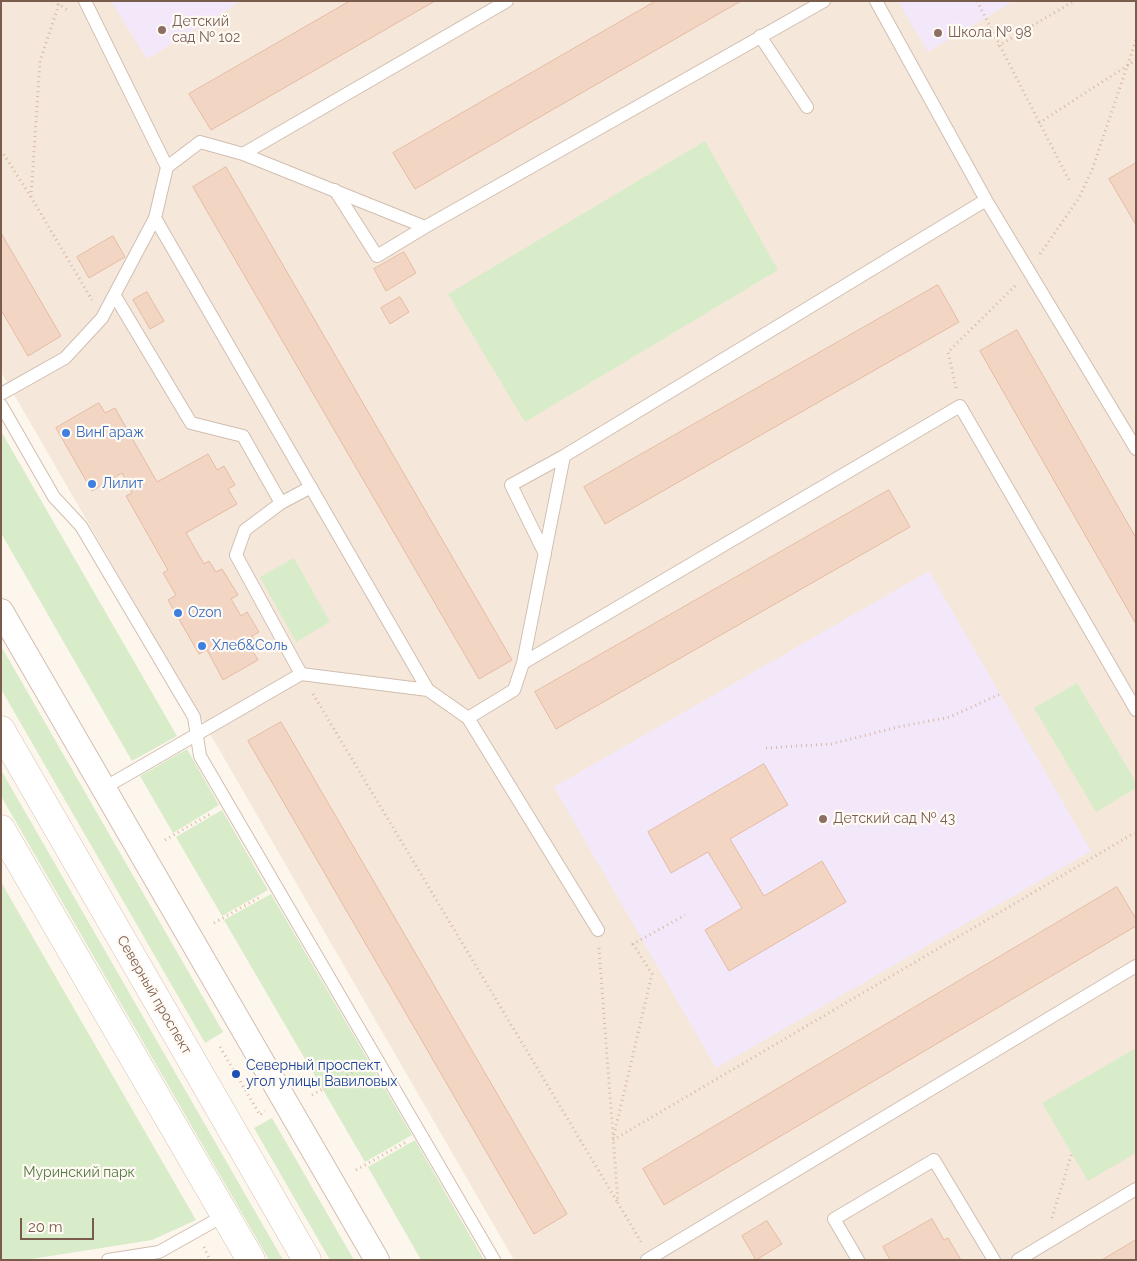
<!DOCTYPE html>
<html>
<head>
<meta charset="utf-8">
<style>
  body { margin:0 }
  #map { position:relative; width:1137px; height:1261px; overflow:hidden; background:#fdf6ec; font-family:Raleway,sans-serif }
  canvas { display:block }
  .frame { position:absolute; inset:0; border:2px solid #7a5c4d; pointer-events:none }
  .scale { position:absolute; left:20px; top:1218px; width:74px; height:22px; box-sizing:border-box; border:2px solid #7a5c4d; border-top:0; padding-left:6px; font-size:15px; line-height:18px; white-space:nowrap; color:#7a5c4d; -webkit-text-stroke:4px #fffaf3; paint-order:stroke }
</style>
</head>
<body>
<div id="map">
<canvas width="1137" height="1261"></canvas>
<div class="frame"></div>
<div class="scale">20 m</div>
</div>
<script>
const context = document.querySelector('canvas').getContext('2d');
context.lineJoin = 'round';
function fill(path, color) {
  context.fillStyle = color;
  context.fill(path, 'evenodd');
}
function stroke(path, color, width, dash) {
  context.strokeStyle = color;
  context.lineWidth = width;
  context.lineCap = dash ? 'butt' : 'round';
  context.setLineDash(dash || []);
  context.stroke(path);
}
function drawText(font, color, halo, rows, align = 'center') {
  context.font = font + ' Raleway,sans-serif';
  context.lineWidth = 4.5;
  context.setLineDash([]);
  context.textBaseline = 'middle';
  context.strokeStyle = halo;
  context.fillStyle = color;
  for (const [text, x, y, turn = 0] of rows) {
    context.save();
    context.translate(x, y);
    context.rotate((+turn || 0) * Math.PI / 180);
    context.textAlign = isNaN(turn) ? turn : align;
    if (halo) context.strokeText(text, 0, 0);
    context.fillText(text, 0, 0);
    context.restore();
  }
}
fill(new Path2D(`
  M 1,1 L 1136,1 L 1136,1260 L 514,1260 L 1,372 Z`), '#f5e8da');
fill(new Path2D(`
  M 111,1 L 241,1 L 147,59 Z
  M 898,1 L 1014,1 L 928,52 Z
  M 929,571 L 1091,851 L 716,1068 L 554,787 Z`), '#f3e8fa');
fill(new Path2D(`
  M 705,141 L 778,270 L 525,422 L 448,294 Z
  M 1,431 L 177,736 L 132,761 L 1,533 Z
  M 294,558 L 330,622 L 296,642 L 260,577 Z
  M 1,646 L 223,1032 L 205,1043 L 1,689 Z
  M 1077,683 L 1136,782 L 1136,788 L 1096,812 L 1034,708 Z
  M 187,749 L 219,805 L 173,833 L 140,776 Z
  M 1,770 L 283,1260 L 269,1260 L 1,796 Z
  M 222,810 L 268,890 L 222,916 L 176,837 Z
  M 1,882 L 196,1220 L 152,1240 L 25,1260 L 1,1260 Z
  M 271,894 L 412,1135 L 365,1162 L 224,920 Z
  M 1136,1048 L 1136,1153 L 1088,1181 L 1042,1103 Z
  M 272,1118 L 354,1260 L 330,1260 L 254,1128 Z
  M 415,1140 L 484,1260 L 421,1260 L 368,1167 Z`), '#d8ecc9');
const building = new Path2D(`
  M 350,1 L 435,1 L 211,130 L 189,94 Z
  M 656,1 L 741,1 L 415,189 L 393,153 Z
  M 1136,163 L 1136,225 L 1109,179 Z
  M 226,167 L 512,660 L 479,679 L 193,187 Z
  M 1,233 L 61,336 L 28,356 L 1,310 Z
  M 113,236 L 125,257 L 89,278 L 77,257 Z
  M 404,252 L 416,273 L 386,291 L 374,269 Z
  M 938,285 L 959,322 L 605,524 L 584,487 Z
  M 147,292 L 164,321 L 150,329 L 133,300 Z
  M 400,297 L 409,312 L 390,324 L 381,308 Z
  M 1017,330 L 1136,538 L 1136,624 L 980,351 Z
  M 99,403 L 105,413 L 115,408 L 157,482 L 208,454 L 217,470 L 224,466 L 235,485 L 228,489 L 237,504 L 186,533 L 204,564 L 209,561 L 216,572 L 222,569 L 238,595 L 231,599 L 241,616 L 247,612 L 259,632 L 252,636 L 258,647 L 252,650 L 258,660 L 223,680 L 207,650 L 199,654 L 168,600 L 176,595 L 163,573 L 168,570 L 126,496 L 132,493 L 122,473 L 92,491 L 56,428 Z
  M 889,490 L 910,527 L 556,729 L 535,692 Z
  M 281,722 L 567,1214 L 534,1234 L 248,741 Z
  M 764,764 L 788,805 L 730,839 L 764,896 L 822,861 L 846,902 L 729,971 L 705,930 L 742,908 L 708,852 L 671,873 L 648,832 Z
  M 1117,887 L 1136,919 L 1136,926 L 664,1205 L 643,1169 Z
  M 932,1219 L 944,1240 L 948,1238 L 961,1260 L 890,1260 L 883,1247 Z
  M 767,1221 L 782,1244 L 756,1260 L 742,1236 Z
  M 1136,1240 L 1136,1260 L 1102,1260 Z`);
fill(building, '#f3d5c3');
stroke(building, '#e6bba3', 1);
const service = new Path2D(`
  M 876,1 L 986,200 L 1136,449
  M 760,36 L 807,107
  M 243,154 L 425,227 L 824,1
  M 167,167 L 200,142 L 243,154 L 507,1
  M 335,190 L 377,256 L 425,227
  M 155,218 L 428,690
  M 115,296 L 191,423 L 243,436 L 281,503
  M 1,394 L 65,358 L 102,318 L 155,218 L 167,167 L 85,1
  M 1,405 L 54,497 L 81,526 L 194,717 L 200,756 L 494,1260
  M 545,554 L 511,485 L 564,456
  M 523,663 L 564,456 L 986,200
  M 301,674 L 236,555 L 245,530 L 281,503 L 311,487
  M 468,718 L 514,690 L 523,663 L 960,406 L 1136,710
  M 104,788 L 301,674 L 428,690 L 468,718 L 598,930
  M 108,1260 L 159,1252 L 225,1215
  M 647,1260 L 1136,966
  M 858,1260 L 834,1219 L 934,1160 L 994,1260
  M 1018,1260 L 1136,1189`);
const minor = new Path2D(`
  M 1,611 L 377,1260`);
const secondary = new Path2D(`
  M 1,730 L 307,1260
  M 1,829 L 251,1260`);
stroke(service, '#d1beb0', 14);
stroke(minor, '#d1beb0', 26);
stroke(secondary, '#d6c0b0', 29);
stroke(new Path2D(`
  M 53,1 L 69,11
  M 977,1 L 1070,182
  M 998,46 L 1074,1
  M 1039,123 L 1136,60
  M 1,150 L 31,197 L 92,300
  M 31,197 L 40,61 L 60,1
  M 1040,254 L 1079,198 L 1092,170 L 1136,40
  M 956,388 L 948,352 L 1017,284
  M 313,694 L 618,1203
  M 766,748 L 831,744 L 898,727 L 950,717 L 1000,694
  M 165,840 L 212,813
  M 214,923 L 262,896
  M 599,948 L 618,1203 L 641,1242
  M 220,1047 L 260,1115 L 265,1111
  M 312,1095 L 362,1067
  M 614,1135 L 652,974 L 633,944 L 685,915
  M 613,1140 L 1131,835 L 1136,834
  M 356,1170 L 406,1142
  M 1052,1218 L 1072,1152
  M 204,1247 L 210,1260`), '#d9b8a5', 3, [1, 4]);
stroke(service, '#fff', 12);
stroke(minor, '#fff', 24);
stroke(secondary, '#fff', 28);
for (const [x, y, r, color] of [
  [162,30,5,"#8d6e63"],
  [938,33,5,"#8d6e63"],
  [66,433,5,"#3f7fe0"],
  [92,484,5,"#3f7fe0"],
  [178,613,5,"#3f7fe0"],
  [202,646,5,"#3f7fe0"],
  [823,819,5,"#8d6e63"],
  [236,1074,5,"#1a4fb4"]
]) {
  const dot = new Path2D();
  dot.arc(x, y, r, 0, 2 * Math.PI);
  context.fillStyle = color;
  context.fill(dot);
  stroke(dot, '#fffaf3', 2);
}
drawText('14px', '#785e54', '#fffaf3', [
  ["Детский",172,22],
  ["сад № 102",172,38],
  ["Школа № 98",948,33],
  ["Детский сад № 43",833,819]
], 'left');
drawText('14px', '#366cbe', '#fffaf3', [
  ["ВинГараж",76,433],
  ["Лилит",102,484],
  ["Ozon",188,613],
  ["Хлеб&Соль",212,646]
], 'left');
drawText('14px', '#7a5c4d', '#fffaf3', [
  ["Северный проспект",154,995,60]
]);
drawText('14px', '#164399', '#fffaf3', [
  ["Северный проспект,",246,1066],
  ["угол улицы Вавиловых",246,1082]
], 'left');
drawText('14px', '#537a41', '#fffaf3', [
  ["Муринский парк",79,1173]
]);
</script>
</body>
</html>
